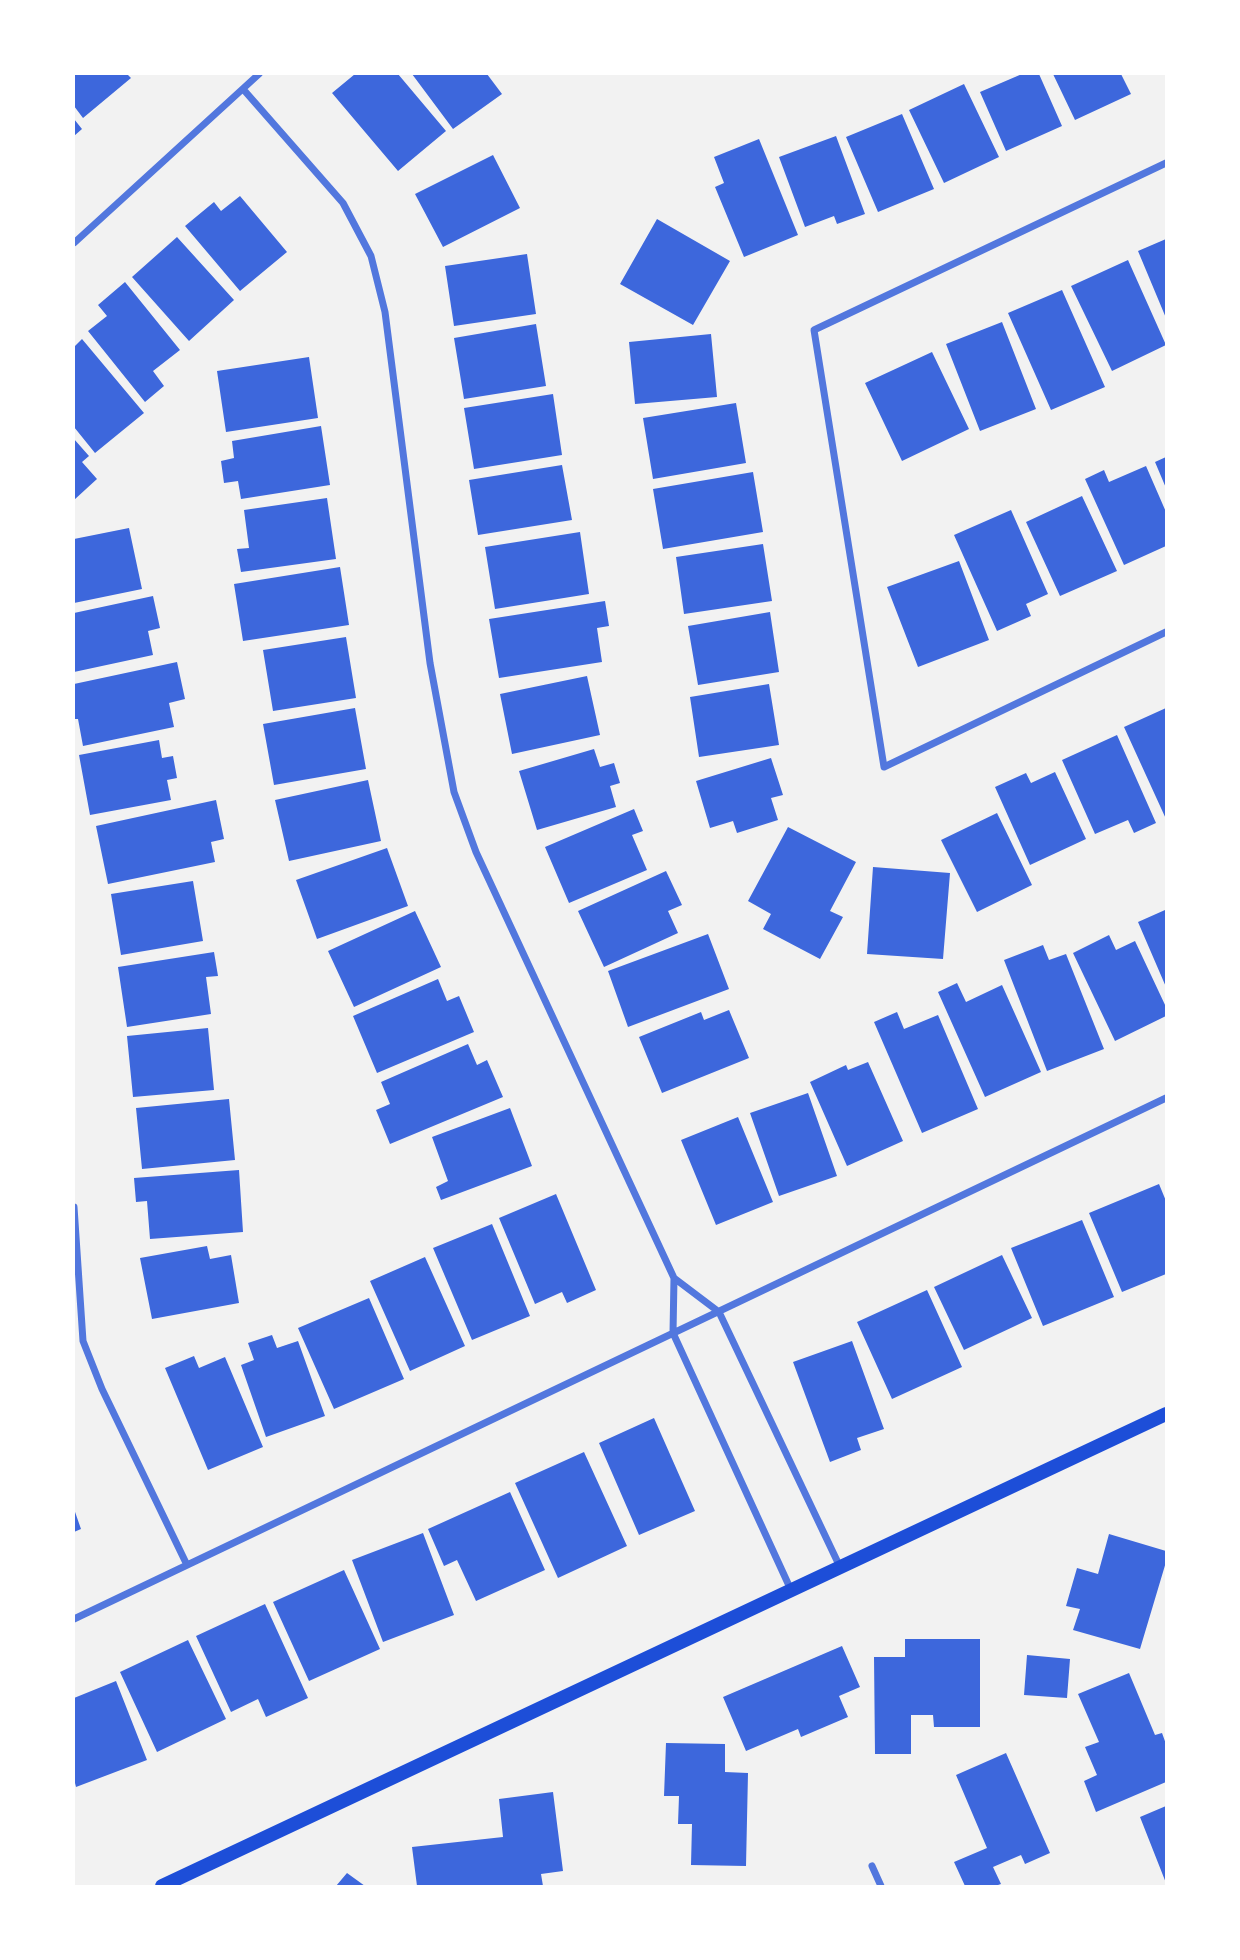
<!DOCTYPE html>
<html>
<head>
<meta charset="utf-8">
<style>
  body { margin:0 }
  #map { position:relative; width:1240px; height:1960px; overflow:hidden; background:#f2f2f2; font-family:"Fira Sans",sans-serif }
  canvas { display:block }
  .frame { position:absolute; inset:0; border:75px solid #fff; pointer-events:none }
</style>
</head>
<body>
<div id="map">
<canvas width="1240" height="1960"></canvas>
<div class="frame"></div>
</div>
<script>
const context = document.querySelector('canvas').getContext('2d');
context.lineJoin = 'round';
function fill(path, color) {
  context.fillStyle = color;
  context.fill(path, 'evenodd');
}
function stroke(path, color, width, dash) {
  context.strokeStyle = color;
  context.lineWidth = width;
  context.lineCap = dash ? 'butt' : 'round';
  context.setLineDash(dash || []);
  context.stroke(path);
}
fill(new Path2D(`
  M 74,74 L 127,74 L 131,78 L 83,118 L 74,106 Z
  M 355,74 L 398,74 L 446,131 L 398,171 L 332,93 Z
  M 412,74 L 487,74 L 502,94 L 453,129 Z
  M 1022,74 L 1039,74 L 1062,126 L 1006,151 L 980,92 Z
  M 1053,74 L 1121,74 L 1131,94 L 1075,120 Z
  M 964,84 L 999,157 L 944,183 L 909,110 Z
  M 902,114 L 934,189 L 878,212 L 846,137 Z
  M 74,119 L 82,129 L 74,136 Z
  M 836,136 L 865,214 L 837,224 L 834,216 L 805,227 L 779,157 Z
  M 759,139 L 798,235 L 744,257 L 715,187 L 724,183 L 714,157 Z
  M 493,155 L 520,208 L 443,247 L 415,194 Z
  M 240,196 L 287,252 L 240,291 L 185,226 L 214,202 L 221,211 Z
  M 657,219 L 730,261 L 693,325 L 620,284 Z
  M 177,237 L 234,300 L 189,341 L 132,277 Z
  M 1166,239 L 1166,318 L 1138,251 Z
  M 527,254 L 536,314 L 454,326 L 445,266 Z
  M 1128,260 L 1166,345 L 1112,371 L 1071,286 Z
  M 125,282 L 180,350 L 153,371 L 164,386 L 145,402 L 88,331 L 107,316 L 98,305 Z
  M 1062,290 L 1105,387 L 1051,410 L 1008,313 Z
  M 1002,322 L 1036,409 L 980,431 L 946,344 Z
  M 536,324 L 546,386 L 464,399 L 454,338 Z
  M 711,334 L 717,397 L 635,404 L 629,342 Z
  M 82,339 L 144,413 L 95,453 L 74,427 L 74,347 Z
  M 932,352 L 969,429 L 902,461 L 865,383 Z
  M 309,357 L 318,418 L 226,432 L 217,371 Z
  M 553,394 L 562,455 L 474,469 L 464,408 Z
  M 736,403 L 746,463 L 653,479 L 643,418 Z
  M 321,426 L 330,485 L 241,499 L 238,481 L 224,483 L 221,461 L 234,458 L 232,441 Z
  M 74,439 L 89,456 L 82,462 L 97,479 L 74,500 Z
  M 1166,457 L 1166,488 L 1155,462 Z
  M 562,465 L 572,520 L 478,535 L 469,480 Z
  M 1146,466 L 1166,512 L 1166,546 L 1124,565 L 1085,479 L 1104,470 L 1109,482 Z
  M 753,472 L 763,532 L 663,549 L 653,489 Z
  M 1082,496 L 1117,571 L 1060,596 L 1026,522 Z
  M 327,498 L 336,559 L 241,572 L 237,549 L 249,548 L 244,510 Z
  M 1011,510 L 1048,594 L 1026,604 L 1031,616 L 997,631 L 954,535 Z
  M 129,528 L 142,589 L 74,603 L 74,539 Z
  M 580,532 L 589,594 L 495,609 L 485,547 Z
  M 763,544 L 772,601 L 684,614 L 676,557 Z
  M 959,561 L 989,640 L 918,667 L 887,587 Z
  M 340,567 L 349,625 L 243,641 L 234,584 Z
  M 153,596 L 160,628 L 148,631 L 153,655 L 74,672 L 74,613 Z
  M 605,601 L 609,626 L 597,628 L 602,662 L 499,678 L 489,619 Z
  M 770,612 L 779,672 L 698,685 L 688,626 Z
  M 346,637 L 356,698 L 273,711 L 263,650 Z
  M 177,662 L 185,699 L 169,703 L 174,727 L 83,746 L 78,719 L 74,719 L 74,684 Z
  M 587,676 L 600,735 L 512,754 L 500,694 Z
  M 769,684 L 779,745 L 699,757 L 690,697 Z
  M 355,708 L 366,769 L 274,785 L 263,724 Z
  M 1166,708 L 1166,819 L 1124,727 Z
  M 1117,735 L 1156,823 L 1134,833 L 1128,820 L 1095,834 L 1062,760 Z
  M 159,740 L 162,758 L 173,756 L 177,778 L 167,780 L 171,800 L 90,815 L 79,755 Z
  M 594,749 L 600,767 L 614,763 L 620,783 L 610,786 L 616,807 L 537,830 L 519,771 Z
  M 771,758 L 783,795 L 771,798 L 778,820 L 737,833 L 733,821 L 710,828 L 696,781 Z
  M 1055,772 L 1086,839 L 1030,865 L 995,787 L 1026,773 L 1031,783 Z
  M 368,780 L 381,841 L 289,861 L 275,800 Z
  M 216,800 L 224,839 L 211,842 L 215,862 L 108,884 L 96,826 Z
  M 634,809 L 643,831 L 632,835 L 647,870 L 569,903 L 545,847 Z
  M 997,813 L 1032,885 L 977,912 L 941,840 Z
  M 788,827 L 856,862 L 830,911 L 843,917 L 820,959 L 763,929 L 771,914 L 748,901 Z
  M 387,848 L 408,906 L 317,939 L 296,880 Z
  M 873,867 L 950,873 L 943,959 L 867,954 Z
  M 666,871 L 682,905 L 668,911 L 678,933 L 604,967 L 578,911 Z
  M 193,881 L 203,941 L 121,955 L 111,894 Z
  M 1165,910 L 1166,915 L 1166,987 L 1138,922 Z
  M 415,911 L 441,967 L 354,1007 L 328,951 Z
  M 708,934 L 729,989 L 628,1027 L 608,971 Z
  M 1109,935 L 1116,950 L 1135,941 L 1166,1007 L 1166,1016 L 1115,1041 L 1073,953 Z
  M 1043,945 L 1049,960 L 1066,954 L 1104,1049 L 1047,1071 L 1004,960 Z
  M 214,952 L 218,976 L 206,977 L 211,1014 L 127,1027 L 118,967 Z
  M 438,979 L 447,1001 L 459,996 L 474,1032 L 377,1073 L 353,1016 Z
  M 957,983 L 966,1002 L 1002,985 L 1041,1072 L 985,1097 L 938,992 Z
  M 729,1010 L 749,1058 L 662,1093 L 639,1037 L 701,1012 L 704,1020 Z
  M 897,1012 L 904,1029 L 938,1015 L 978,1109 L 922,1133 L 874,1022 Z
  M 208,1028 L 214,1090 L 133,1097 L 127,1036 Z
  M 468,1044 L 477,1065 L 487,1060 L 503,1097 L 390,1144 L 376,1110 L 390,1104 L 381,1082 Z
  M 868,1062 L 903,1141 L 847,1166 L 810,1082 L 846,1065 L 848,1070 Z
  M 808,1093 L 837,1176 L 779,1196 L 750,1113 Z
  M 229,1099 L 235,1160 L 142,1169 L 136,1108 Z
  M 510,1108 L 532,1166 L 441,1200 L 436,1187 L 448,1181 L 432,1137 Z
  M 738,1117 L 773,1202 L 716,1225 L 681,1140 Z
  M 239,1170 L 243,1232 L 150,1239 L 147,1201 L 136,1202 L 134,1178 Z
  M 1159,1184 L 1166,1201 L 1166,1274 L 1122,1292 L 1089,1213 Z
  M 556,1194 L 596,1290 L 567,1303 L 562,1292 L 535,1304 L 499,1218 Z
  M 1082,1220 L 1114,1297 L 1043,1326 L 1011,1248 Z
  M 492,1224 L 530,1316 L 472,1340 L 433,1248 Z
  M 207,1246 L 210,1259 L 231,1255 L 239,1303 L 152,1319 L 140,1258 Z
  M 1002,1255 L 1032,1318 L 964,1350 L 934,1287 Z
  M 425,1257 L 465,1346 L 410,1371 L 370,1281 Z
  M 927,1290 L 962,1367 L 892,1399 L 857,1322 Z
  M 369,1298 L 404,1379 L 334,1409 L 298,1328 Z
  M 272,1335 L 277,1348 L 298,1341 L 325,1416 L 266,1437 L 241,1365 L 254,1360 L 248,1343 Z
  M 852,1341 L 884,1429 L 857,1438 L 861,1450 L 830,1462 L 793,1362 Z
  M 194,1356 L 199,1368 L 225,1357 L 263,1447 L 208,1470 L 165,1368 Z
  M 654,1418 L 695,1511 L 639,1535 L 599,1443 Z
  M 584,1452 L 627,1546 L 558,1578 L 515,1483 Z
  M 510,1492 L 545,1570 L 476,1601 L 457,1560 L 444,1566 L 428,1529 Z
  M 74,1509 L 81,1529 L 74,1532 Z
  M 423,1533 L 454,1615 L 383,1642 L 352,1560 Z
  M 1109,1534 L 1166,1551 L 1166,1562 L 1140,1649 L 1073,1630 L 1080,1609 L 1066,1606 L 1077,1568 L 1098,1574 Z
  M 344,1570 L 380,1649 L 309,1681 L 273,1602 Z
  M 265,1604 L 308,1698 L 266,1717 L 258,1699 L 231,1712 L 196,1636 Z
  M 905,1639 L 980,1639 L 980,1727 L 934,1727 L 933,1715 L 911,1715 L 911,1754 L 875,1754 L 874,1657 L 905,1657 Z
  M 188,1640 L 226,1719 L 157,1752 L 120,1672 Z
  M 842,1646 L 860,1687 L 839,1696 L 848,1717 L 801,1737 L 798,1729 L 746,1751 L 723,1697 Z
  M 1027,1655 L 1070,1659 L 1067,1698 L 1024,1695 Z
  M 1129,1673 L 1155,1735 L 1162,1733 L 1166,1744 L 1166,1782 L 1096,1812 L 1084,1781 L 1097,1775 L 1085,1747 L 1099,1742 L 1078,1694 Z
  M 116,1681 L 147,1760 L 76,1787 L 74,1779 L 74,1698 Z
  M 666,1743 L 725,1744 L 725,1772 L 748,1773 L 746,1866 L 691,1865 L 692,1824 L 678,1824 L 679,1796 L 664,1796 Z
  M 1006,1753 L 1050,1853 L 1025,1864 L 1021,1855 L 993,1867 L 1001,1884 L 995,1886 L 965,1886 L 954,1862 L 987,1848 L 956,1775 Z
  M 553,1792 L 563,1871 L 541,1874 L 543,1886 L 417,1886 L 412,1847 L 503,1837 L 499,1799 Z
  M 1166,1806 L 1166,1883 L 1140,1817 Z
  M 347,1873 L 365,1886 L 336,1886 Z`), '#3d67dc');
stroke(new Path2D(`
  M 243,89 L 343,203 L 371,256 L 385,312 L 430,663 L 454,792 L 476,852 L 674,1278 L 673,1333 L 791,1590
  M 1166,163 L 814,330 L 884,767 L 1166,632
  M 74,243 L 259,74
  M 74,1207 L 83,1341 L 102,1389 L 187,1565
  M 674,1278 L 719,1312 L 840,1567
  M 74,1619 L 1166,1098
  M 872,1866 L 881,1886`), '#5277de', 7);
stroke(new Path2D(`
  M 162,1886 L 1166,1414`), '#1d4ed8', 14);
</script>
</body>
</html>
